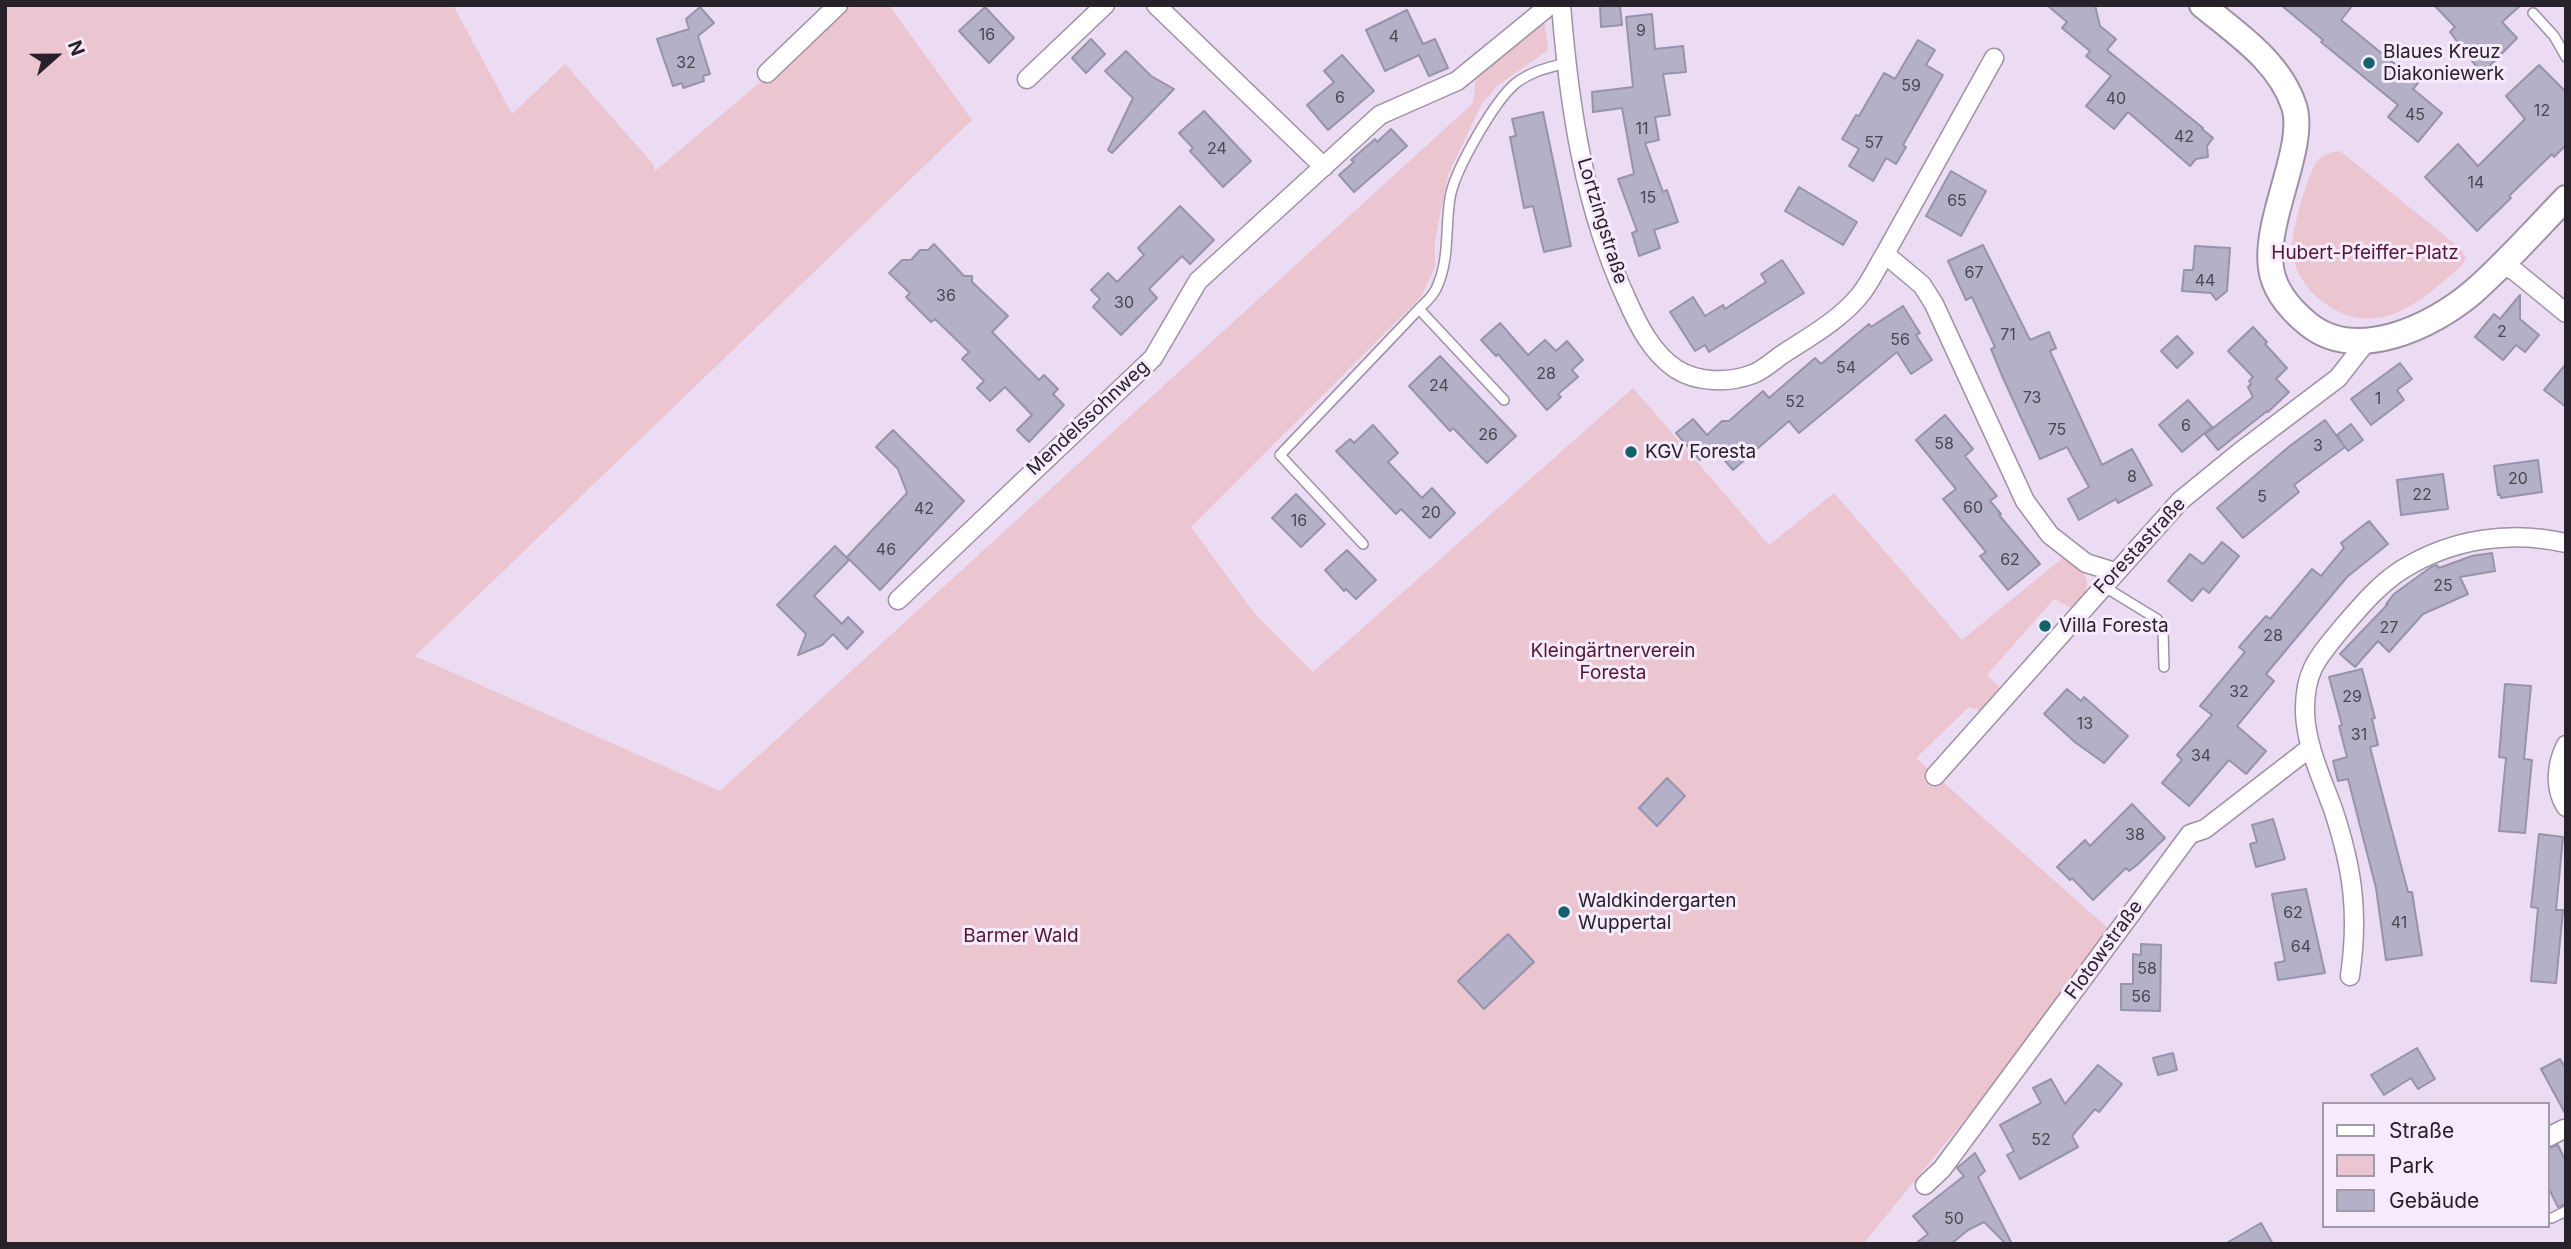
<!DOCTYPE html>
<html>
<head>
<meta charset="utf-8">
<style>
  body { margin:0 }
  #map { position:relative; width:2571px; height:1249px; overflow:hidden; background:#ebdcf3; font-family:Inter,sans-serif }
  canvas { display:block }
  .frame { position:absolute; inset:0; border:7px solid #27222a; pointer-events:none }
  .legend { position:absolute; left:2322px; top:1102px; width:228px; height:126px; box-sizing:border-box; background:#f6eafd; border:2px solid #a39aa9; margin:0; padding:9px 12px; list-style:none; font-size:21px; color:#27222a }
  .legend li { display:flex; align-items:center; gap:14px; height:35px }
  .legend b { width:35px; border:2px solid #a39aa9 }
  .north { position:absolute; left:21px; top:21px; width:70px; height:70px; -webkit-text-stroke:5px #f6eafd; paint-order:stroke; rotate:69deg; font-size:19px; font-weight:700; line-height:28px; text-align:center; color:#27222a }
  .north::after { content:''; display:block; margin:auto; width:24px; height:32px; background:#27222a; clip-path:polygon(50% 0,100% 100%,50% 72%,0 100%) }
</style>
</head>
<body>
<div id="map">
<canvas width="2571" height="1249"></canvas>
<div class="frame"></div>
<ul class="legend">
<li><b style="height:9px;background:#fff"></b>Straße</li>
<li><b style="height:19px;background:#ebc5d0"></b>Park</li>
<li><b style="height:19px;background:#b3b0c8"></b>Gebäude</li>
</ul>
<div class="north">N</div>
</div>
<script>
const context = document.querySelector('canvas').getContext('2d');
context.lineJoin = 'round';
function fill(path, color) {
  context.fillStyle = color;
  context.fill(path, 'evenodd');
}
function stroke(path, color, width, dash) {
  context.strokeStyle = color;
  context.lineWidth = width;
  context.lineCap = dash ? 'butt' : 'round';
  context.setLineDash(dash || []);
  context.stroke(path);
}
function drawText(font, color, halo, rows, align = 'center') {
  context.font = font + ' Inter,sans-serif';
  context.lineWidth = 6;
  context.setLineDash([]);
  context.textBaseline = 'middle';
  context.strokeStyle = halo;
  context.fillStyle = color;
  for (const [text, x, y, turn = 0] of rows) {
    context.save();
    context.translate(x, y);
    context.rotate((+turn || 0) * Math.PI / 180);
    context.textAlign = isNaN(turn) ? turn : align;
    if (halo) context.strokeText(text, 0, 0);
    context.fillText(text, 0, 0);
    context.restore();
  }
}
fill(new Path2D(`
  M 5,5 L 453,5 L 512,114 L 565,64 L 654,165 L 655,171 L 852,5 L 889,5 L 972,120 L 415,656 L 720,791 L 1473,103 L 1476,77 L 1544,19 L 1548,50 L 1497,86 L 1481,105 L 1448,175 L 1435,241 L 1435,267 L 1421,297 L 1191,527 L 1255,614 L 1313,672 L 1633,388 L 1769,545 L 1834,493 L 1962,640 L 2065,556 C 2088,572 2096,586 2074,609 L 2054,599 L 1987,675 L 2002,690 L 1984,712 L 1969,707 L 1916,758 L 2111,931 L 1993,1085 L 1863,1244 L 5,1244 Z
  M 2340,151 L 2461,249 L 2466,257 L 2463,264 C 2422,302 2374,344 2319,299 C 2304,286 2294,270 2292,249 C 2291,234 2309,166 2320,158 C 2326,153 2333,152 2340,151 Z`), '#ebc5d0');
const building = new Path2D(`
  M 1611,5 L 1620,5 L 1622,25 L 1601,27 L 1600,6 Z
  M 2047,5 L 2095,5 L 2100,26 L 2116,39 L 2107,50 L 2203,128 L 2202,129 L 2213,138 L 2207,146 L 2208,157 L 2196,159 L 2190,166 L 2128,112 L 2114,129 L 2086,106 L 2111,76 L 2086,56 L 2090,51 L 2062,28 L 2067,22 Z
  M 2281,5 L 2353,5 L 2341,20 L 2418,83 L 2413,89 L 2442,113 L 2418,142 L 2388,117 L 2398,105 L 2321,42 L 2323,40 Z
  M 2434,5 L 2521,5 L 2502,22 L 2517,38 L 2482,74 L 2450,32 L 2455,27 Z
  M 700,7 L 714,23 L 698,36 L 710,74 L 703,76 L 704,81 L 683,88 L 682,83 L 673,86 L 657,39 L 689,29 L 686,19 Z
  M 985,7 L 1014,38 L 989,63 L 959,31 Z
  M 1407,10 L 1423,44 L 1435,39 L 1448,68 L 1429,76 L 1419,55 L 1385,71 L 1366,30 Z
  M 1652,14 L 1655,49 L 1683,46 L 1686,72 L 1663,74 L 1670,115 L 1655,117 L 1659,140 L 1645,143 L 1663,192 L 1667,190 L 1678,222 L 1654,230 L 1660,248 L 1639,256 L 1632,233 L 1637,231 L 1618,179 L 1634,174 L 1622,108 L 1593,112 L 1592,92 L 1633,87 L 1626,17 Z
  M 1091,39 L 1105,54 L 1086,73 L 1072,58 Z
  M 1918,40 L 1935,50 L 1926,65 L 1943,75 L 1903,145 L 1906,147 L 1896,164 L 1886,158 L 1873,181 L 1849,166 L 1859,149 L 1842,139 L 1856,115 L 1859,116 L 1884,73 L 1895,79 Z
  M 1126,51 L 1151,76 L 1174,89 L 1112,153 L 1108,150 L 1133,98 L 1105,71 Z
  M 1342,55 L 1374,91 L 1328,130 L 1307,105 L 1334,82 L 1324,71 Z
  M 2539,65 L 2566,92 L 2566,145 L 2554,157 L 2552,154 L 2509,196 L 2511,198 L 2477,231 L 2425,177 L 2458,144 L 2478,166 L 2525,119 L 2506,96 Z
  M 1204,111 L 1251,161 L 1223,187 L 1190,151 L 1193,148 L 1179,133 Z
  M 1543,112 L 1571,246 L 1544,252 L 1533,206 L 1524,208 L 1510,137 L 1516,136 L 1512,119 Z
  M 1391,129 L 1407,146 L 1354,192 L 1339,175 L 1354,162 L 1351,160 L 1375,139 L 1377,142 Z
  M 1951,171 L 1986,191 L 1961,236 L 1926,216 Z
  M 1799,187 L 1857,222 L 1843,245 L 1785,211 Z
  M 1180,206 L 1214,240 L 1190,264 L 1182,256 L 1149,289 L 1157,298 L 1121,335 L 1093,307 L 1100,299 L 1091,290 L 1108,273 L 1117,282 L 1144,255 L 1138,248 Z
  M 934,244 L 964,276 L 972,276 L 972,282 L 1008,316 L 992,332 L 1039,380 L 1044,375 L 1058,389 L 1053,394 L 1064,405 L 1029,442 L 1017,430 L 1032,415 L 1005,387 L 990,401 L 977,388 L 984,381 L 962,359 L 969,352 L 935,319 L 931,322 L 906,297 L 910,293 L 889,273 L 902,260 L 911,260 L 920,250 L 928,250 Z
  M 1983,245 L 2030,340 L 2049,332 L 2056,348 L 2050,351 L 2102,465 L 2132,449 L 2152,485 L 2118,503 L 2116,499 L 2079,520 L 2068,499 L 2089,487 L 2067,447 L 2040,459 L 2003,378 L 1991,349 L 1995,347 L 1972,297 L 1966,300 L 1948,261 Z
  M 2195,246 L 2230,248 L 2227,291 L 2216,300 L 2211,293 L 2182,291 L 2184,270 L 2193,270 Z
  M 1782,260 L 1804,293 L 1709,352 L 1705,345 L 1695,351 L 1670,312 L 1693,297 L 1705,316 L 1723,305 L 1725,309 L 1766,282 L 1761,274 Z
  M 2520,295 L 2520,319 L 2539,335 L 2525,352 L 2516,345 L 2503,360 L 2475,337 L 2494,314 L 2500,319 Z
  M 1903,306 L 1920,333 L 1916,335 L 1932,360 L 1911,374 L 1897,352 L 1799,433 L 1789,421 L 1733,470 L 1714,448 L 1700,460 L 1676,433 L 1693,419 L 1707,435 L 1722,421 L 1729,421 L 1763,391 L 1769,398 L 1815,358 L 1821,364 L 1869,324 L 1871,327 Z
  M 1500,323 L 1528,355 L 1545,340 L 1556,351 L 1567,341 L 1583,360 L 1572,370 L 1578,377 L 1558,394 L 1561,397 L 1547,410 L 1498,354 L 1496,356 L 1481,340 Z
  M 2253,327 L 2267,342 L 2265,344 L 2287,368 L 2276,379 L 2289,392 L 2268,412 L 2267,411 L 2218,450 L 2205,434 L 2253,397 L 2248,387 L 2251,384 L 2249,381 L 2253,377 L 2228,351 Z
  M 2177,336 L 2193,353 L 2177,368 L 2161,351 Z
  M 1440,356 L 1516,436 L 1487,463 L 1453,428 L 1450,431 L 1409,386 Z
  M 2400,363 L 2412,379 L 2397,390 L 2404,400 L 2371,425 L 2351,399 Z
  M 2566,364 L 2566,407 L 2544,390 Z
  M 2188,400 L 2212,427 L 2182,452 L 2159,425 Z
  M 1945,415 L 1973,449 L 1965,456 L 1997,496 L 1990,501 L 2001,514 L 1999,515 L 2040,564 L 2008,590 L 1980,556 L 1986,552 L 1943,499 L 1956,489 L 1916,440 Z
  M 2325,420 L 2344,446 L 2337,435 L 2351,424 L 2363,440 L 2348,451 L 2345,447 L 2294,485 L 2299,492 L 2243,538 L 2217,508 L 2291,445 Z
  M 1373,425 L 1398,453 L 1388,462 L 1422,498 L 1432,488 L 1455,513 L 1430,538 L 1401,509 L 1396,514 L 1336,451 L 1350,439 L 1354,443 Z
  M 893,430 L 964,501 L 880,590 L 847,557 L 907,493 L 898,469 L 876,447 Z
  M 2538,460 L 2542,492 L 2501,498 L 2500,494 L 2498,495 L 2494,466 Z
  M 2443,474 L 2448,509 L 2401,515 L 2397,480 Z
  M 1296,494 L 1325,524 L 1301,547 L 1272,518 Z
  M 2369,521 L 2388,544 L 2347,577 L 2266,674 L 2274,681 L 2237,726 L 2266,751 L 2246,774 L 2229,760 L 2189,806 L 2162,783 L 2182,760 L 2177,755 L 2212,715 L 2200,706 L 2245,652 L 2239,647 L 2266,616 L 2270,619 L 2312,569 L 2321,576 L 2344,548 L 2341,543 Z
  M 2222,542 L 2239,556 L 2209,593 L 2203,588 L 2192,601 L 2168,581 L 2190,554 L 2203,564 Z
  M 835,546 L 849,560 L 814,596 L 842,624 L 848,617 L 863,632 L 847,649 L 833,634 L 822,645 L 798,655 L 806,634 L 777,605 Z
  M 1347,550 L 1376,580 L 1356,599 L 1346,589 L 1344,591 L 1325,570 Z
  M 2492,553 L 2495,571 L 2460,577 L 2468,594 L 2423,614 L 2389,652 L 2378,641 L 2355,667 L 2340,654 L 2388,604 L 2386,604 L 2394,594 L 2431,567 L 2437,565 L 2439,568 L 2472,556 Z
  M 2362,669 L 2375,718 L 2372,719 L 2378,745 L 2370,747 L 2408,892 L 2412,892 L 2422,955 L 2386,960 L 2376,888 L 2348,779 L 2338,781 L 2333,761 L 2347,757 L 2339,726 L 2342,725 L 2329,677 Z
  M 2505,684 L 2531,686 L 2524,759 L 2532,760 L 2525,833 L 2499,831 L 2506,758 L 2499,757 Z
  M 2067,689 L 2081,701 L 2084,697 L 2128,736 L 2104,763 L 2076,743 L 2044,714 Z
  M 1667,778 L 1685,796 L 1657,826 L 1639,808 Z
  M 2132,804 L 2165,838 L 2137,865 L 2129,871 L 2126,868 L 2093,900 L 2072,878 L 2070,880 L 2057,867 L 2085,840 L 2090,846 Z
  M 2273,819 L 2285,859 L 2256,867 L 2250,844 L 2257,842 L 2252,825 Z
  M 2539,834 L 2563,837 L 2556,910 L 2563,910 L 2556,983 L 2531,981 L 2538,908 L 2531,907 Z
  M 2306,889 L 2325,973 L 2278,980 L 2275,963 L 2285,961 L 2272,894 Z
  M 1508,934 L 1534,962 L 1484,1009 L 1458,981 Z
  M 2141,944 L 2161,945 L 2160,1011 L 2121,1010 L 2121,984 L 2133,984 L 2133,954 L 2141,955 Z
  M 2417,1048 L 2435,1079 L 2418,1089 L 2411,1078 L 2384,1095 L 2371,1075 Z
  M 2173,1053 L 2177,1070 L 2158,1075 L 2153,1058 Z
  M 2560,1059 L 2566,1069 L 2566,1115 L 2541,1069 Z
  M 2098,1065 L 2122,1084 L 2099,1112 L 2095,1109 L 2072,1136 L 2078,1147 L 2020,1179 L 2007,1155 L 2014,1151 L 2000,1125 L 2041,1103 L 2033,1088 L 2051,1079 L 2065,1104 Z
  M 2558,1145 L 2566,1162 L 2566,1204 L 2558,1207 L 2548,1187 L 2548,1148 Z
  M 1975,1153 L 1985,1171 L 1978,1177 L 2012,1244 L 2006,1244 L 1984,1222 L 1968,1230 L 1951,1244 L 1915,1244 L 1928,1234 L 1913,1216 L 1964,1176 L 1957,1168 Z
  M 2261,1223 L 2273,1244 L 2225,1244 Z`);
fill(building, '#b3b0c8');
stroke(building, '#9693ab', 2);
const lane = new Path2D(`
  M 2533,13 L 2554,36 L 2566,57
  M 1504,400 L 1419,309 C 1425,303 1433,296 1436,289 C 1450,261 1445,228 1450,198 C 1454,171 1495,100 1516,83 C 1532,71 1547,68 1566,63
  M 1363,544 L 1280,455 L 1419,309
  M 2103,586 L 2157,619 L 2163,631 L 2164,667
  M 2552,1218 L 2566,1211`);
const street = new Path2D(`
  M 1156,5 L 1324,167
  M 1561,5 C 1569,105 1584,208 1627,300 C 1638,325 1652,353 1676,369 C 1698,383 1729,383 1753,374 C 1763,370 1772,362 1780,356 C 1807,338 1839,321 1860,295 C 1870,283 1877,267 1885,254 L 1922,285 L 1934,304 L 2025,501 L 2050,535 L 2086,563 L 2115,572
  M 767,73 L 838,5
  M 1027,79 L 1105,5
  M 1885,254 L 1994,58
  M 2502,264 L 2516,272 L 2566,313
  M 898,600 L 1153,358 L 1198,281 L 1380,115 L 1457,81 L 1550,5
  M 2566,745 C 2556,765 2554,788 2566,807
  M 1935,776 L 2180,501 L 2240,452 L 2338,378 L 2367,341
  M 2350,976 C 2359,914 2353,869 2333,809 C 2322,779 2306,745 2305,713 C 2304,672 2317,658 2342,628 C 2360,607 2379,584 2403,569 C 2452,539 2510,530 2566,543
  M 2548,1137 L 2564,1129
  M 1925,1185 L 1942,1169 L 2190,834 L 2205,829 L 2311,747`);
const secondary = new Path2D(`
  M 2202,5 C 2237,34 2279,61 2294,106 C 2307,146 2264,219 2271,268 C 2274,291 2291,310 2308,324 C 2356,363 2432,327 2473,292 C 2506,263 2535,230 2566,198`);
stroke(lane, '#9f90a6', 12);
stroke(street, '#9f90a6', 21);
stroke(secondary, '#9f90a6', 28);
stroke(lane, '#fff', 9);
stroke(street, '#fff', 18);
stroke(secondary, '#fff', 24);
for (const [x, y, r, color] of [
  [2369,63,7,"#14626b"],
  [1631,452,7,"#14626b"],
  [2045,626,7,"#14626b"],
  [1564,912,7,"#14626b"]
]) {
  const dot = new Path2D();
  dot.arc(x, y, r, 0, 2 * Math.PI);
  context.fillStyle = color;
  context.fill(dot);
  stroke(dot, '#f6eafd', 2.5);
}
drawText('16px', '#4a4652', null, [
  ["9",1641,31],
  ["16",987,35],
  ["4",1394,37],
  ["32",686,63],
  ["59",1911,86],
  ["6",1340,98],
  ["40",2116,99],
  ["12",2542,111],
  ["45",2415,115],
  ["11",1642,129],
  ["42",2184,137],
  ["57",1874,143],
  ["24",1217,149],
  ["14",2476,183],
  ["15",1648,198],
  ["65",1957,201],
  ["67",1974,273],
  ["44",2205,281],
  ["36",946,296],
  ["30",1124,303],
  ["2",2502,332],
  ["71",2008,335],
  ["56",1900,340],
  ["54",1846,368],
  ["28",1546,374],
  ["24",1439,386],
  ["73",2032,398],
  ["1",2378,399],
  ["52",1795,402],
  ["6",2186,426],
  ["75",2057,430],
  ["26",1488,435],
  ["58",1944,444],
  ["3",2318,446],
  ["8",2132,477],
  ["20",2518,479],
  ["22",2422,495],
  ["5",2262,497],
  ["60",1973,508],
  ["42",924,509],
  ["20",1431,513],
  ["16",1299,521],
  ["46",886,550],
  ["62",2010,560],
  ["25",2443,586],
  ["27",2389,628],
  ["28",2273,636],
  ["32",2239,692],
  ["29",2352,697],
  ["13",2085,724],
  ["31",2359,735],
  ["34",2201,756],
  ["38",2135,835],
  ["62",2293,913],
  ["41",2399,923],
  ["64",2301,947],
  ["58",2147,969],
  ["56",2141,997],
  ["52",2041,1140],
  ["50",1954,1219]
]);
drawText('19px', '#27222a', '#f6eafd', [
  ["Blaues Kreuz",2383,52],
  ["Diakoniewerk",2383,74],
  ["KGV Foresta",1645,452],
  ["Villa Foresta",2059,626],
  ["Waldkindergarten",1578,901],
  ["Wuppertal",1578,923]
], 'left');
drawText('19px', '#27222a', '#f6eafd', [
  ["Lortzingstraße",1602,221,73],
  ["Mendelssohnweg",1088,418,-43],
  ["Forestastraße",2140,546,-47],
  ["Flotowstraße",2104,950,-54]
]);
drawText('19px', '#531831', '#f6eafd', [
  ["Hubert-Pfeiffer-Platz",2365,253],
  ["Kleingärtnerverein",1613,651],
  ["Foresta",1613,673],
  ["Barmer Wald",1021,936]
]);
</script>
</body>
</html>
